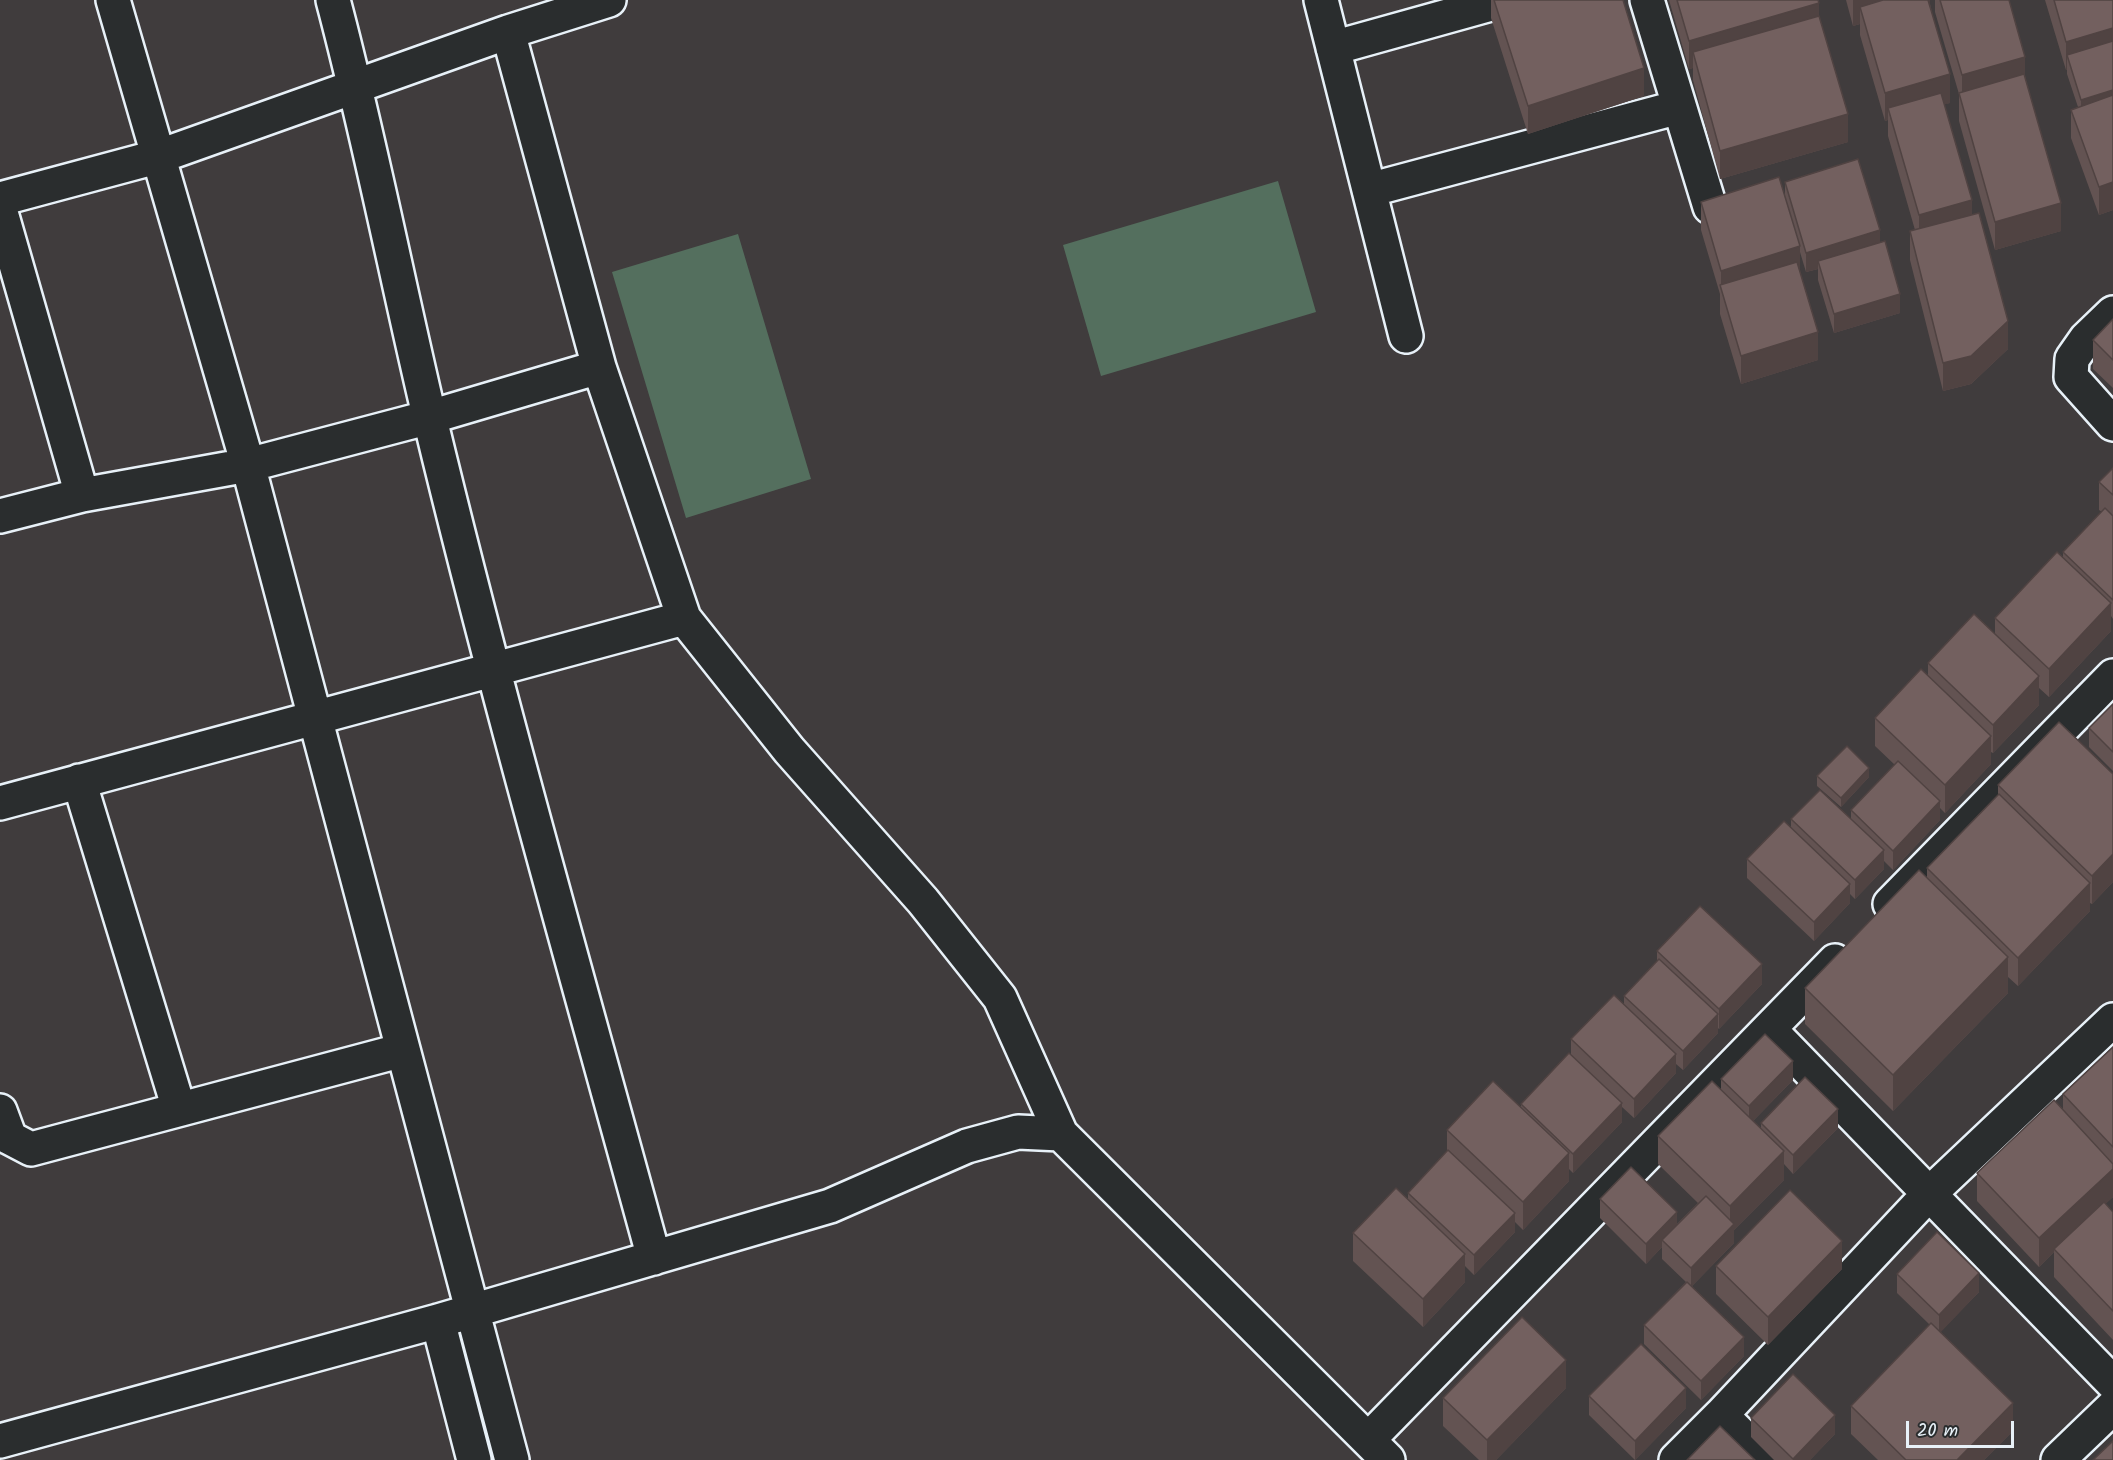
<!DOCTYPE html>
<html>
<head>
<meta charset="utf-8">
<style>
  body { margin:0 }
  #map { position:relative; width:2113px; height:1460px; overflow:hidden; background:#403c3d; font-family:Kalam,sans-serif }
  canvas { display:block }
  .scale { position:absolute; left:1906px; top:1421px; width:108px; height:27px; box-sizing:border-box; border:3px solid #e8f1f8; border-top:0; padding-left:8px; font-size:18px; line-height:21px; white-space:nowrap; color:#e8f1f8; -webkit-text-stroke:4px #2a2d2e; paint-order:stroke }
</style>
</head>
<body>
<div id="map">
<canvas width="2113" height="1460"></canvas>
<div class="scale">20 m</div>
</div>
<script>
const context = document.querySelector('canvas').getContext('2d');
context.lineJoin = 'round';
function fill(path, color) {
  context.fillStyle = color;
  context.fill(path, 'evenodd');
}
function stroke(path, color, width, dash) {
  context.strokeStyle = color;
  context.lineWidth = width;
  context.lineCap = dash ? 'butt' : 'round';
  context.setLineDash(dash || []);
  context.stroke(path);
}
fill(new Path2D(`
  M 1278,181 L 1316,312 L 1101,376 L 1063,245 Z
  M 738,234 L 811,479 L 686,518 L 612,272 Z`), '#546f5e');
const minor = new Path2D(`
  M 113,0 L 248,465 L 512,1460
  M 333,0 C 370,139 397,280 430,419 C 498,701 578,979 654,1258
  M 1321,0 L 1406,336
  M 1647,0 L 1710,207
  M 1333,48 L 1505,0
  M 1369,190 L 1679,107
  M 0,199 L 160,156 L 508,32 L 609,0
  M 0,209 L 82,495
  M 2113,313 L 2086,339 L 2072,359 L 2071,377 L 2113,424
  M 0,516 L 82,495 L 248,465 L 430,417 L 599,367
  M 79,781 L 179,1109
  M 0,803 L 684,618
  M 1890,904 L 2113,676
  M 1769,1029 L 2113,1383
  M 0,1111 L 10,1138 L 31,1149 L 403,1050
  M 1061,1134 L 1388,1460
  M 438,1321 L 474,1460
  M 1721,1415 L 1766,1460
  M 1368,1440 L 1835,961
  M 0,1441 L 438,1321 L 830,1206 L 967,1146 L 1018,1132 L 1061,1134 L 1000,998 L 923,901 L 789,750 L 684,618 L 599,367 L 508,32
  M 1676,1460 L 1721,1415 L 1928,1195 L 2113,1020
  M 2058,1460 L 2113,1407`);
stroke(minor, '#e8f1f8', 38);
stroke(minor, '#2a2d2e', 33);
fill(new Path2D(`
  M 1491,0 L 1623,0 L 1644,96 L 1528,134 L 1491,18 Z
  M 1669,0 L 1818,0 L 1819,17 L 1848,142 L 1720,179 L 1693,80 L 1693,68 L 1689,69 Z
  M 1846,0 L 1930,0 L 1930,4 L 1950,103 L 1944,104 L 1972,215 L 2008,349 L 1971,384 L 1943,391 L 1910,260 L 1910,231 L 1915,230 L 1888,136 L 1888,120 L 1885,121 L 1860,35 L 1860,24 L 1853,26 Z
  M 1935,0 L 2009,0 L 2025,76 L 2061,231 L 1995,250 L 1959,121 L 1959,94 L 1935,12 Z
  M 2045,0 L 2113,0 L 2113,210 L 2099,215 L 2071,138 L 2071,110 L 2078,107 L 2067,74 L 2067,70 L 2066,70 Z
  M 1785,182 L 1880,242 L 1900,313 L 1834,333 L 1818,280 L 1818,269 L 1806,272 L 1800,252 L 1800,272 L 1818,360 L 1741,384 L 1720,314 L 1720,294 L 1701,230 L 1701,202 L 1785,195 Z
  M 2113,319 L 2113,388 L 2093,369 L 2093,340 Z
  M 2113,468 L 2113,619 L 2111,616 L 2111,631 L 2049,697 L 2039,688 L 2039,705 L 1993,753 L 1991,752 L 1991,764 L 1945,813 L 1940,808 L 1940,820 L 1893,870 L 1884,861 L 1884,869 L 1855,899 L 1850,894 L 1850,903 L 1814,941 L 1747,878 L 1747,859 L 1791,828 L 1791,819 L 1851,819 L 1851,810 L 1895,765 L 1875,746 L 1875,718 L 1928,675 L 1928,663 L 1995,634 L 1995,618 L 2063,559 L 2063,552 L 2102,512 L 2099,510 L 2099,482 Z
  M 2113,704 L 2113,771 L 2089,747 L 2089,728 Z
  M 2113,774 L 2113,882 L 2092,904 L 2090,903 L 2090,911 L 2018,986 L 2008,977 L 2008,993 L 1893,1111 L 1805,1024 L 1805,988 L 1927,877 L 1927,868 L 1998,795 L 1998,785 Z
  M 1817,776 L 1869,777 L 1841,807 L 1817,786 Z
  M 1657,951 L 1762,984 L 1719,1029 L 1718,1028 L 1718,1033 L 1683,1070 L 1676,1064 L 1676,1073 L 1634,1118 L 1622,1107 L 1622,1122 L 1573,1173 L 1569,1169 L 1569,1181 L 1523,1230 L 1515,1222 L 1515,1232 L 1474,1275 L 1465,1266 L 1465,1282 L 1423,1327 L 1353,1261 L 1353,1233 L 1408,1200 L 1408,1193 L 1447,1151 L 1447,1130 L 1521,1108 L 1521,1104 L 1571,1055 L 1571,1039 L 1624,1005 L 1624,996 L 1657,961 Z
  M 2113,1047 L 2113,1197 L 2105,1204 L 2113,1212 L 2113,1340 L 2054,1277 L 2054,1252 L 2039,1267 L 1977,1201 L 1977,1173 L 2063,1110 L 2063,1094 Z
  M 1721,1079 L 1793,1080 L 1753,1121 L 1761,1129 L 1761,1123 L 1838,1128 L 1793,1174 L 1784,1164 L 1784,1180 L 1734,1230 L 1734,1243 L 1692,1286 L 1744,1356 L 1701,1400 L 1644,1344 L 1644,1325 L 1686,1282 L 1662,1259 L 1662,1247 L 1646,1264 L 1600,1218 L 1600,1199 L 1677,1224 L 1698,1203 L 1658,1164 L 1658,1136 L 1721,1091 Z
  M 1716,1266 L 1842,1269 L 1768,1345 L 1716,1294 Z
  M 1897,1274 L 1979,1292 L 1940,1332 L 2013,1431 L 1984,1460 L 1878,1460 L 1851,1434 L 1851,1406 L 1930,1325 L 1897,1293 Z
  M 1566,1388 L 1496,1460 L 1479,1460 L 1443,1426 L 1443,1398 Z
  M 1589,1396 L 1686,1408 L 1635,1460 L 1589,1415 Z
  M 1751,1418 L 1835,1434 L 1810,1460 L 1774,1460 L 1751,1437 Z`), '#635352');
fill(new Path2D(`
  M 1853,0 L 1930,0 L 1930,4 L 1860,7 L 1860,24 L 1853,26 Z
  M 1819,3 L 1819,31 L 1693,52 L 1693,68 L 1689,69 L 1689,41 Z
  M 2113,28 L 2113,56 L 2067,55 L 2067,70 L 2066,70 L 2066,42 Z
  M 2025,57 L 2025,85 L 1962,103 L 1962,75 Z
  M 1644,68 L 1644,96 L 1528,134 L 1528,106 Z
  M 1950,74 L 1950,103 L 1891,120 L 1888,108 L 1888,120 L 1885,121 L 1885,93 Z
  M 2113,90 L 2113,110 L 2081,119 L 2081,100 Z
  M 1848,114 L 1848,142 L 1720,179 L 1720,151 Z
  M 2113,182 L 2113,210 L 2099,215 L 2099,187 Z
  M 1972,200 L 1972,228 L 1919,243 L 1919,215 Z
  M 2061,203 L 2061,231 L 1995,250 L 1995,222 Z
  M 1880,230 L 1880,250 L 1818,261 L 1818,269 L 1806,272 L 1806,253 Z
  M 1800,246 L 1800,275 L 1721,291 L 1721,271 Z
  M 1900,294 L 1900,313 L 1834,333 L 1834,314 Z
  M 2008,321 L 2008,349 L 1971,384 L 1943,391 L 1943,363 Z
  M 1818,332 L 1818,360 L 1741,384 L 1741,356 Z
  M 2111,603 L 2111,631 L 2049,697 L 2049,669 Z
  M 2039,676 L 2039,705 L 1993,753 L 1993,725 Z
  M 1991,736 L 1991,764 L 1945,813 L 1945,785 Z
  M 1869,768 L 1869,777 L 1841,807 L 1841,798 Z
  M 1940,801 L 1940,820 L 1893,870 L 1893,851 Z
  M 1884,850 L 1884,869 L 1855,899 L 1855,880 Z
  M 2113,854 L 2113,882 L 2092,904 L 2092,876 Z
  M 2090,883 L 2090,911 L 2018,986 L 2018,958 Z
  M 1850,884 L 1850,903 L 1814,941 L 1814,922 Z
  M 2008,957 L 2008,993 L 1893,1111 L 1893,1075 Z
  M 1762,964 L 1762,984 L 1719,1029 L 1719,1009 Z
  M 1718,1014 L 1718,1033 L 1683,1070 L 1683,1051 Z
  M 1676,1054 L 1676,1073 L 1634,1118 L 1634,1099 Z
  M 1793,1061 L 1793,1080 L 1749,1125 L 1749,1106 Z
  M 1622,1103 L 1622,1122 L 1573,1173 L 1573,1154 Z
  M 1838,1109 L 1838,1128 L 1793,1174 L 1793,1155 Z
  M 1784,1151 L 1784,1180 L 1734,1230 L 1734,1243 L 1691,1287 L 1691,1268 L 1730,1228 L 1730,1206 Z
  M 1569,1153 L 1569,1181 L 1523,1230 L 1523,1202 Z
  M 2113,1169 L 2113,1197 L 2056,1250 L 2054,1249 L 2054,1252 L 2039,1267 L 2039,1238 Z
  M 1677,1212 L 1677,1232 L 1662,1240 L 1662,1247 L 1646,1264 L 1646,1244 Z
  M 1515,1213 L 1515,1232 L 1474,1275 L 1474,1255 Z
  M 1842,1241 L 1842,1269 L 1768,1345 L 1768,1317 Z
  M 1465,1254 L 1465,1282 L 1423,1327 L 1423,1299 Z
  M 1979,1273 L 1979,1292 L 1939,1334 L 1939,1315 Z
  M 1744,1337 L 1744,1356 L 1701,1400 L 1701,1381 Z
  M 1566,1360 L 1566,1388 L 1496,1460 L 1487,1460 L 1487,1440 Z
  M 1686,1388 L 1686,1408 L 1635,1460 L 1635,1441 Z
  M 2013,1403 L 2013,1431 L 1984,1460 L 1957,1460 Z
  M 1835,1415 L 1835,1434 L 1810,1460 L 1793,1460 L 1793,1459 Z`), '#504342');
const building = new Path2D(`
  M 1494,0 L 1623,0 L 1644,68 L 1528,106 Z
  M 1677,0 L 1818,0 L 1819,3 L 1689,41 Z
  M 1883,0 L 1928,0 L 1950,74 L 1885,93 L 1860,7 Z
  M 1940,0 L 2009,0 L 2025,57 L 1962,75 Z
  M 2054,0 L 2113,0 L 2113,28 L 2066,42 Z
  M 1819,16 L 1848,114 L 1720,151 L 1693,52 Z
  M 2113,41 L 2113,90 L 2081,100 L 2067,55 Z
  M 2024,74 L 2061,203 L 1995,222 L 1959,93 Z
  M 1941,93 L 1972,200 L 1919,215 L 1888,108 Z
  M 2113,95 L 2113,182 L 2099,187 L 2071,110 Z
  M 1858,159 L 1880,230 L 1806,253 L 1785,182 Z
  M 1779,177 L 1800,246 L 1721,271 L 1701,202 Z
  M 1979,213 L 2008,321 L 1971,356 L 1943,363 L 1910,231 Z
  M 1885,241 L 1900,294 L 1834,314 L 1818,261 Z
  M 1797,262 L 1818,332 L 1741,356 L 1720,285 Z
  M 2113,319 L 2113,360 L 2093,340 Z
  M 2113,468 L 2113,495 L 2099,482 Z
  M 2105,508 L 2113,516 L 2113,600 L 2063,552 Z
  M 2057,552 L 2111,603 L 2049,669 L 1995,618 Z
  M 1974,614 L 2039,676 L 1993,725 L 1928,663 Z
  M 1921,669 L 1991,736 L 1945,785 L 1875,718 Z
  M 2113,704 L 2113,752 L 2089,728 Z
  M 2059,722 L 2113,774 L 2113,854 L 2092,876 L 1998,785 Z
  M 1847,746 L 1869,768 L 1841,798 L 1817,776 Z
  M 1898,761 L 1940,801 L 1893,851 L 1851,810 Z
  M 1820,790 L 1884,850 L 1855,880 L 1791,819 Z
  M 1999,794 L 2090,883 L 2018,958 L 1927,868 Z
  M 1784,821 L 1850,884 L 1814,922 L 1747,859 Z
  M 1919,870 L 2008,957 L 1893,1075 L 1805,988 Z
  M 1700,906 L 1762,964 L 1719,1009 L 1657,951 Z
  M 1659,959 L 1718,1014 L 1683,1051 L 1624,996 Z
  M 1614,995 L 1676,1054 L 1634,1099 L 1571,1039 Z
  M 1765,1034 L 1793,1061 L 1749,1106 L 1721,1079 Z
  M 2113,1047 L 2113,1147 L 2063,1094 Z
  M 1569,1053 L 1622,1103 L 1573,1154 L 1521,1104 Z
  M 1805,1077 L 1838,1109 L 1793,1155 L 1761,1123 Z
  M 1493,1081 L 1569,1153 L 1523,1202 L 1447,1130 Z
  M 1712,1081 L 1784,1151 L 1730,1206 L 1658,1136 Z
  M 2054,1100 L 2113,1164 L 2113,1169 L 2039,1238 L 1977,1173 Z
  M 1448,1150 L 1515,1213 L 1474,1255 L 1408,1193 Z
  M 1631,1167 L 1677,1212 L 1646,1244 L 1600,1199 Z
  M 1396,1188 L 1465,1254 L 1423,1299 L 1353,1233 Z
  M 1790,1190 L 1842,1241 L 1768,1317 L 1716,1266 Z
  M 1706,1196 L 1734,1224 L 1691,1268 L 1662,1240 Z
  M 2104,1202 L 2113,1212 L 2113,1311 L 2054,1249 Z
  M 1937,1232 L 1979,1273 L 1939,1315 L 1897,1274 Z
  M 1687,1282 L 1744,1337 L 1701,1381 L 1644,1325 Z
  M 1522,1317 L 1566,1360 L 1487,1440 L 1443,1398 Z
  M 1931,1323 L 2013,1403 L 1957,1460 L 1906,1460 L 1851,1406 Z
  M 1641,1344 L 1686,1388 L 1635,1441 L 1589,1396 Z
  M 1793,1374 L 1835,1415 L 1793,1459 L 1751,1418 Z
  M 1720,1426 L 1755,1460 L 1687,1460 Z
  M 2113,1441 L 2113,1460 L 2093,1460 Z`);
fill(building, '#73605f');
stroke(building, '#504342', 1.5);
</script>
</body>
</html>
